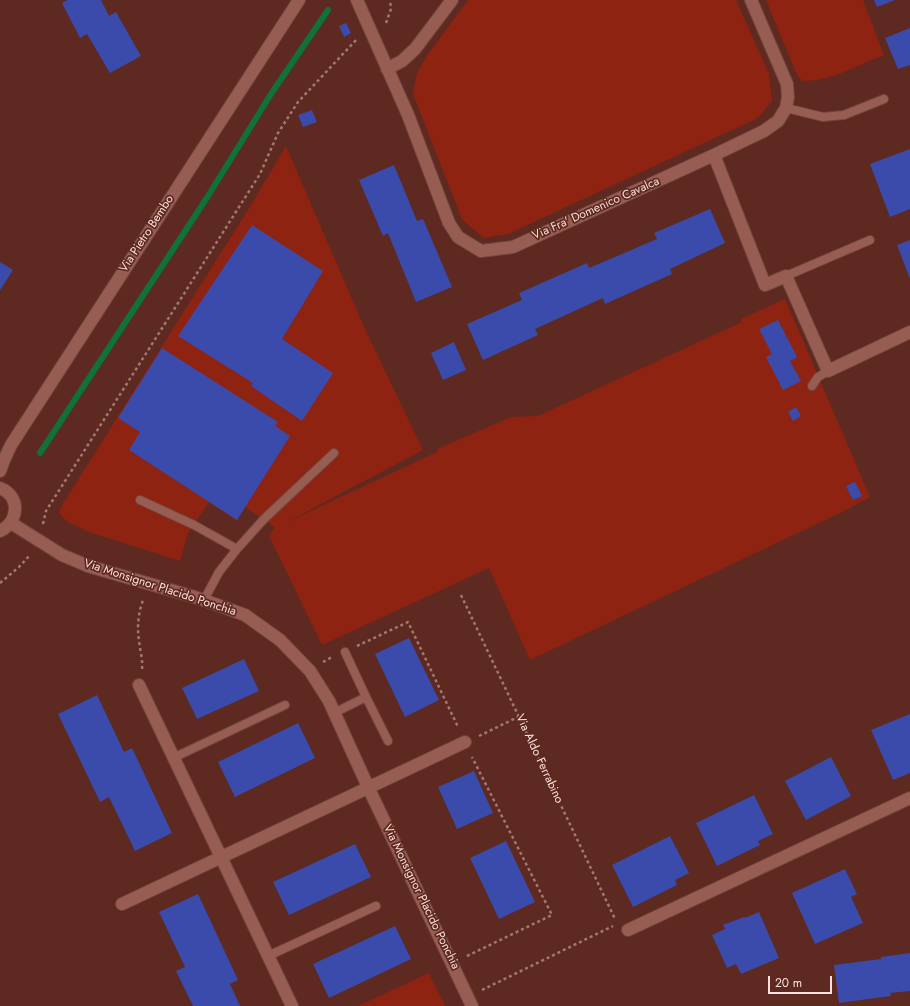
<!DOCTYPE html>
<html>
<head>
<meta charset="utf-8">
<style>
  body { margin:0 }
  #map { position:relative; width:910px; height:1006px; overflow:hidden; background:#5d2920; font-family:Jost,sans-serif }
  canvas { display:block }
  .scale { position:absolute; left:768px; top:976px; width:64px; height:18px; box-sizing:border-box; border:2px solid #fce0db; border-top:0; padding-left:5px; font-size:12px; line-height:14px; white-space:nowrap; color:#fce0db; -webkit-text-stroke:3px #5d2920; paint-order:stroke }
</style>
</head>
<body>
<div id="map">
<canvas width="910" height="1006"></canvas>
<div class="scale">20 m</div>
</div>
<script>
const context = document.querySelector('canvas').getContext('2d');
context.lineJoin = 'round';
function fill(path, color) {
  context.fillStyle = color;
  context.fill(path, 'evenodd');
}
function stroke(path, color, width, dash) {
  context.strokeStyle = color;
  context.lineWidth = width;
  context.lineCap = dash ? 'butt' : 'round';
  context.setLineDash(dash || []);
  context.stroke(path);
}
function drawText(font, color, halo, rows, align = 'center') {
  context.font = font + ' Jost,sans-serif';
  context.lineWidth = 3.5;
  context.setLineDash([]);
  context.textBaseline = 'middle';
  context.strokeStyle = halo;
  context.fillStyle = color;
  for (const [text, x, y, turn = 0] of rows) {
    context.save();
    context.translate(x, y);
    context.rotate((+turn || 0) * Math.PI / 180);
    context.textAlign = isNaN(turn) ? turn : align;
    if (halo) context.strokeText(text, 0, 0);
    context.fillText(text, 0, 0);
    context.restore();
  }
}
fill(new Path2D(`
  M 468,0 L 736,0 L 769,74 L 772,101 L 758,118 L 508,234 L 483,238 L 462,219 L 413,94 L 417,73 L 428,54 Z
  M 766,0 L 863,0 L 884,55 C 858,65 832,81 803,81 L 797,75 Z
  M 286,146 L 364,327 L 423,450 L 287,522 L 437,452 L 437,449 L 511,417 L 538,416 L 742,322 L 741,319 L 785,299 L 870,497 L 840,513 L 530,660 L 489,568 L 322,645 L 269,536 L 275,527 L 245,507 L 236,520 L 209,502 L 188,533 L 180,561 L 89,532 L 68,522 L 62,517 L 59,510 L 251,205 Z
  M 429,973 L 445,1006 L 358,1006 Z`), '#8f2312');
stroke(new Path2D(`
  M 40,453 L 208,196 L 271,94 L 328,10`), '#0f7239', 6);
fill(new Path2D(`
  M 67,0 L 101,0 L 109,16 L 116,12 L 141,56 L 110,73 L 87,34 L 80,38 L 62,3 Z
  M 874,0 L 895,0 L 877,7 Z
  M 346,23 L 351,33 L 344,37 L 339,26 Z
  M 910,28 L 910,65 L 898,69 L 885,38 Z
  M 312,110 L 317,122 L 303,127 L 298,115 Z
  M 910,149 L 910,209 L 890,217 L 870,164 Z
  M 394,165 L 417,221 L 423,219 L 452,287 L 416,302 L 388,233 L 383,236 L 359,180 Z
  M 710,209 L 725,243 L 670,269 L 672,274 L 605,304 L 603,298 L 535,329 L 538,335 L 483,360 L 467,324 L 522,300 L 519,293 L 587,263 L 589,268 L 657,239 L 654,233 Z
  M 252,225 L 323,271 L 282,339 L 333,373 L 302,421 L 251,386 L 253,383 L 178,336 Z
  M 910,240 L 910,279 L 897,245 Z
  M 0,262 L 13,270 L 0,290 Z
  M 778,320 L 797,357 L 790,361 L 801,381 L 783,390 L 766,357 L 772,354 L 759,329 Z
  M 454,342 L 466,370 L 443,380 L 431,353 Z
  M 162,348 L 278,422 L 275,426 L 290,436 L 237,520 L 129,450 L 140,432 L 118,418 Z
  M 796,407 L 801,416 L 793,421 L 788,412 Z
  M 855,482 L 862,496 L 853,500 L 846,486 Z
  M 409,638 L 439,700 L 405,717 L 375,654 Z
  M 244,659 L 259,691 L 197,719 L 182,688 Z
  M 97,695 L 124,752 L 132,748 L 172,833 L 135,851 L 109,797 L 100,802 L 58,714 Z
  M 910,714 L 910,773 L 893,780 L 871,730 Z
  M 298,723 L 315,758 L 235,797 L 218,762 Z
  M 831,757 L 851,796 L 806,820 L 785,781 Z
  M 474,771 L 493,813 L 457,829 L 438,787 Z
  M 754,795 L 773,834 L 758,841 L 760,845 L 717,866 L 696,823 Z
  M 670,836 L 689,873 L 675,880 L 677,885 L 633,907 L 612,865 Z
  M 506,841 L 535,902 L 499,919 L 470,858 Z
  M 355,844 L 371,877 L 289,915 L 273,882 Z
  M 845,869 L 857,894 L 851,897 L 863,923 L 815,944 L 792,893 Z
  M 198,894 L 238,980 L 230,984 L 240,1006 L 193,1006 L 176,971 L 185,967 L 159,912 Z
  M 759,912 L 779,958 L 741,974 L 736,964 L 727,968 L 712,935 L 725,929 L 723,925 L 744,917 L 745,918 Z
  M 395,926 L 411,959 L 329,998 L 313,964 Z
  M 910,953 L 910,991 L 890,993 L 891,996 L 839,1003 L 834,965 L 881,959 L 881,957 Z`), '#3a4bab');
const service = new Path2D(`
  M 786,108 L 823,117 L 844,115 L 884,99
  M 786,276 L 870,240
  M 812,386 L 818,377 L 828,371
  M 140,500 L 194,525 L 237,549
  M 204,600 L 219,572 L 237,549 L 264,519 L 334,453
  M 345,652 L 366,697
  M 334,713 L 366,697 L 388,741
  M 173,758 L 285,705
  M 268,956 L 376,906`);
const minor = new Path2D(`
  M 357,0 L 408,115 L 449,223 L 458,237 L 481,251 L 513,247 L 714,155 L 764,131 L 778,121 L 786,108 L 788,97 L 787,84 L 751,0
  M 387,69 L 402,61 L 415,49 L 452,0
  M 714,155 L 765,285 L 786,276 L 828,371 L 910,332
  M 11,523 L 62,555 L 88,566 L 198,598 L 245,615 L 280,640 L 310,671 L 329,701 L 369,789 L 472,1006
  M 139,685 L 292,1006
  M 122,904 L 465,742
  M 628,930 L 910,798`);
const secondary = new Path2D(`
  M 0,471 L 4,460 L 11,445 L 299,0
  M 0,488 C 21,496 19,522 0,531`);
stroke(service, '#71453e', 10);
stroke(minor, '#71453e', 14);
stroke(secondary, '#71453e', 14);
stroke(new Path2D(`
  M 386,23 L 391,9 L 390,0
  M 43,524 L 46,511 L 260,174 L 278,133 L 298,102 L 357,39
  M 0,583 L 19,567 L 30,555
  M 461,595 L 615,919
  M 357,646 L 408,622 L 458,727
  M 323,662 L 332,657
  M 142,669 C 143,660 140,650 139,641 C 137,627 138,614 143,600
  M 479,736 L 518,717
  M 467,956 L 552,915 L 472,757
  M 482,990 L 613,926`), '#a27871', 2.5, [3, 3]);
stroke(service, '#985d52', 8);
stroke(minor, '#985d52', 12);
stroke(secondary, '#985d52', 12);
drawText('12px', '#fce0db', '#5d2920', [
  ["Via Fra' Domenico Cavalca",596,209,-24],
  ["Via Pietro Bembo",147,234,-57],
  ["Via Monsignor Placido Ponchia",160,588,18],
  ["Via Aldo Ferrabino",539,759,65],
  ["Via Monsignor Placido Ponchia",421,897,64]
]);
</script>
</body>
</html>
